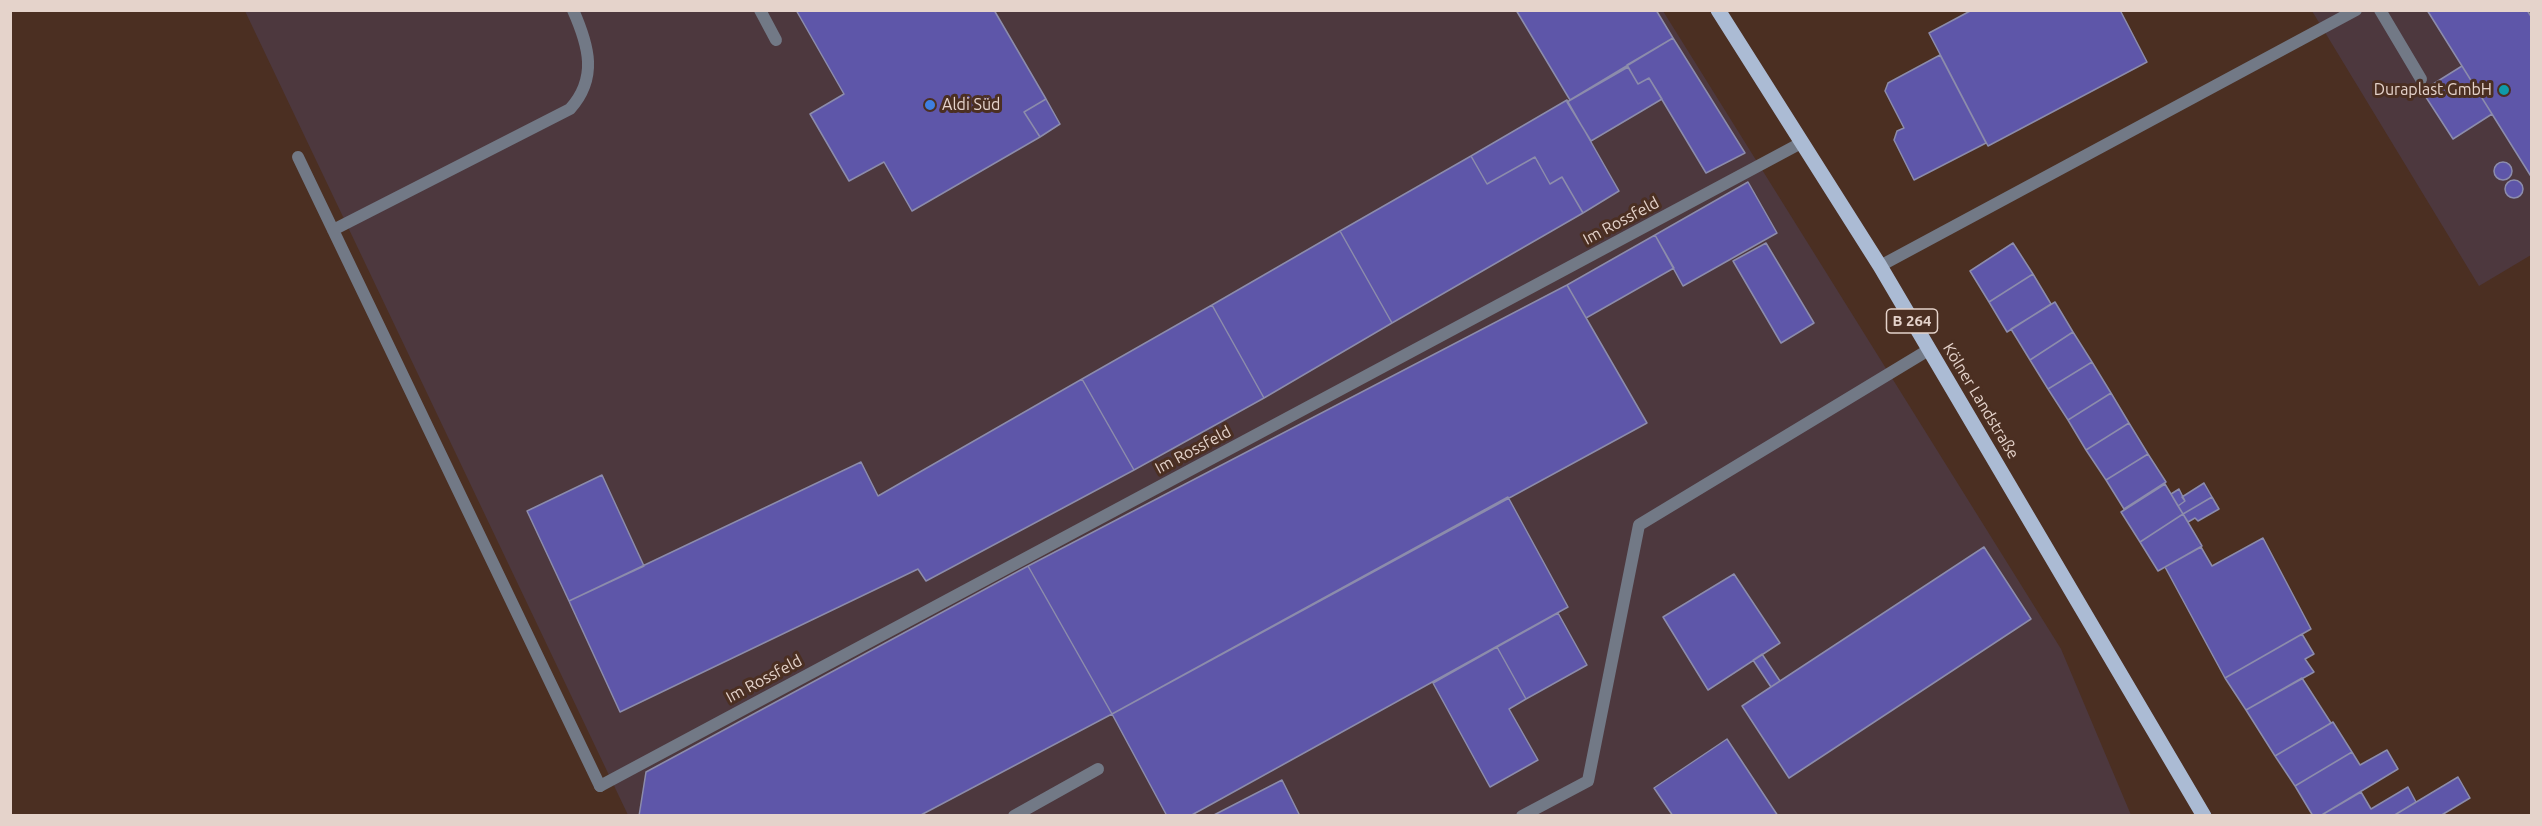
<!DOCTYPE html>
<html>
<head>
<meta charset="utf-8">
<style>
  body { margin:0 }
  #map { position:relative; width:2542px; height:826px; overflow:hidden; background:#4b2f22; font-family:Ubuntu,sans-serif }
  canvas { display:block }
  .frame { position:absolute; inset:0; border:12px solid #e5d3cb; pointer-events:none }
</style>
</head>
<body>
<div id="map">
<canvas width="2542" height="826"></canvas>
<div class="frame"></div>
</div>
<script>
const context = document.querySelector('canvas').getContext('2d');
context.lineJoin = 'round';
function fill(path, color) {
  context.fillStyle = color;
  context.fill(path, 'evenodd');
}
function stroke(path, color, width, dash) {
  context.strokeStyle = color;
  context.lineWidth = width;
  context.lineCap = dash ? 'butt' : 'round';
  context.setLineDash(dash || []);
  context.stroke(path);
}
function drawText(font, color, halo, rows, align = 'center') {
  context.font = font + ' Ubuntu,sans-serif';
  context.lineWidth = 6;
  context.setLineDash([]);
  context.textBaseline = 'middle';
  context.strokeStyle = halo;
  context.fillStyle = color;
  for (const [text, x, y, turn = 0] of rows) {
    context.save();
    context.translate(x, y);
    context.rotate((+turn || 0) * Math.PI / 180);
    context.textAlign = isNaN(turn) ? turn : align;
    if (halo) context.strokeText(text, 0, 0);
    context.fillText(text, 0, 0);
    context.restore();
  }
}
fill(new Path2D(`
  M 245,11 L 1663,11 L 2061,649 L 2131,815 L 628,815 Z
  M 2312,11 L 2531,11 L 2531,255 L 2479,286 Z`), '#4d383e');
const building = new Path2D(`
  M 796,10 L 994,10 L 1046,99 L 1024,112 L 1040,137 L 912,211 L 884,162 L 849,181 L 810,114 L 844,94 Z
  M 1516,10 L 1656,10 L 1673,38 L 1570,100 Z
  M 1972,10 L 2120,10 L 2147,62 L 1988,146 L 1929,33 Z
  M 2427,10 L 2527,10 L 2532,18 L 2532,178 Z
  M 1673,38 L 1745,153 L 1706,173 L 1649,78 L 1638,84 L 1627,65 Z
  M 1940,55 L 1986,143 L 1914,180 L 1894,140 L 1897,131 L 1904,128 L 1885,91 L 1888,83 Z
  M 2462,66 L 2492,114 L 2453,139 L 2422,91 Z
  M 1628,67 L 1638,84 L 1649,78 L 1662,99 L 1591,141 L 1567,102 Z
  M 1046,99 L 1060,124 L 1040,137 L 1024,112 Z
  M 1567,100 L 1619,191 L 1583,213 L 1562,177 L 1550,184 L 1535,157 L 1487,184 L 1471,156 Z
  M 1471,156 L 1487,184 L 1535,157 L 1550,184 L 1562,177 L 1583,213 L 1392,323 L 1340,231 Z
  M2494 171a9 9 0 1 1 18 0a9 9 0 1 1-18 0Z
  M2505 189a9 9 0 1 1 18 0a9 9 0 1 1-18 0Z
  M 1748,182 L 1777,233 L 1683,286 L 1655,235 Z
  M 1340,231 L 1392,323 L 1264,398 L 1212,305 Z
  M 1655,235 L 1674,268 L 1586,318 L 1567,285 Z
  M 1766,243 L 1814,323 L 1781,343 L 1733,261 Z
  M 2013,243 L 2033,274 L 1989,302 L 1970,271 Z
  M 2033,274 L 2051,304 L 2007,332 L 1989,302 Z
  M 1567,285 L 1647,423 L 1112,714 L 1028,566 Z
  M 2055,302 L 2073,332 L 2030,360 L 2011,329 Z
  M 1212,305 L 1264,398 L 1134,470 L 1082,379 Z
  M 2073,332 L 2092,362 L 2048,389 L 2030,360 Z
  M 2092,362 L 2111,393 L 2068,420 L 2048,389 Z
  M 1082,379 L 1134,470 L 926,581 L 918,569 L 620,712 L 569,601 L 861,462 L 878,496 Z
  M 2111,393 L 2129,423 L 2086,450 L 2068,420 Z
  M 2129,423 L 2148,454 L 2106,480 L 2086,450 Z
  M 2148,454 L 2166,482 L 2124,509 L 2106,480 Z
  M 602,475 L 644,566 L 569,601 L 527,511 Z
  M 2204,483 L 2212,497 L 2183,514 L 2178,506 L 2185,501 L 2182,497 Z
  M 2165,484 L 2183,514 L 2140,542 L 2121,512 Z
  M 2179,489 L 2185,501 L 2178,506 L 2171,494 Z
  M 1508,497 L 1568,607 L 1190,816 L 1167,816 L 1112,714 Z
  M 2212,497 L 2219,509 L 2198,521 L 2195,518 L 2188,522 L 2183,514 Z
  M 2183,514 L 2202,546 L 2158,571 L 2140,542 Z
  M 2263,538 L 2311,629 L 2225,678 L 2165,567 L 2201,547 L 2212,566 Z
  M 1984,547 L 2031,619 L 1789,778 L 1742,706 Z
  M 1028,566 L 1112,714 L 919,816 L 639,816 L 646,772 Z
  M 1734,574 L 1780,643 L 1708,690 L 1663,617 Z
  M 1558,613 L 1587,665 L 1526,699 L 1497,647 Z
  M 2302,634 L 2314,654 L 2305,659 L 2314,672 L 2246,710 L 2225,678 Z
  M 1497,647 L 1526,699 L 1509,709 L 1538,760 L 1490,787 L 1433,683 Z
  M 1762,654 L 1780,681 L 1771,687 L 1753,660 Z
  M 2302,678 L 2331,723 L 2275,756 L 2246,710 Z
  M 2333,722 L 2352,752 L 2295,786 L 2275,756 Z
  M 1727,739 L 1778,816 L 1673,816 L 1654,788 Z
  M 2387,750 L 2398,769 L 2320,816 L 2313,816 L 2295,786 L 2352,752 L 2360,765 Z
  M 2458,777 L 2470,798 L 2440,816 L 2393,816 Z
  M 1282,780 L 1300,816 L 1212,816 Z
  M 2408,787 L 2416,802 L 2393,816 L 2320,816 L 2361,792 L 2371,809 Z`);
fill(building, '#5e56a9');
stroke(building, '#8c8cac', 1.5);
stroke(new Path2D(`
  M 760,10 L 776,40
  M 2380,10 L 2421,79
  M 298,157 L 600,786
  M 333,230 L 570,109 C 598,78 589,46 573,10
  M 1880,266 L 2356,10
  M 1014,816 L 1098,769
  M 1522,816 L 1588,781 L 1639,525 L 1930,349`), '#727986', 12);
stroke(new Path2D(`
  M 600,786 L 1801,143`), '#727986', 12);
stroke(new Path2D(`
  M 1718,10 L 1880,266 L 2204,816`), '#abbbd4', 15);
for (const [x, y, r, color] of [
  [2504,90,6,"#0f9aa8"],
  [930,105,6,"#3f7fe0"]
]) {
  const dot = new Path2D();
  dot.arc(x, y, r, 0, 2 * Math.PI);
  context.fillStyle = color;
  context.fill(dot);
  stroke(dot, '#4b2f22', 2);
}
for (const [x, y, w] of [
  [1912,321,51]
]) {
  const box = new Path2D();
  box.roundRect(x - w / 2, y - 12, w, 24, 4.5);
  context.fillStyle = '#4b2f22';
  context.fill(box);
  stroke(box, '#e5d3cb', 1.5);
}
drawText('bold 15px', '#e5d3cb', null, [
  ["B 264",1912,321]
]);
drawText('16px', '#e5d3cb', '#4b2f22', [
  ["Duraplast GmbH",2492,90],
  ["Aldi Süd",942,105,"left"]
], 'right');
drawText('16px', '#e5d3cb', '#4b2f22', [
  ["Im Rossfeld",1621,221,-28],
  ["Kölner Landstraße",1981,401,59],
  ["Im Rossfeld",1193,450,-28],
  ["Im Rossfeld",764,679,-28]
]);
</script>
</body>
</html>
